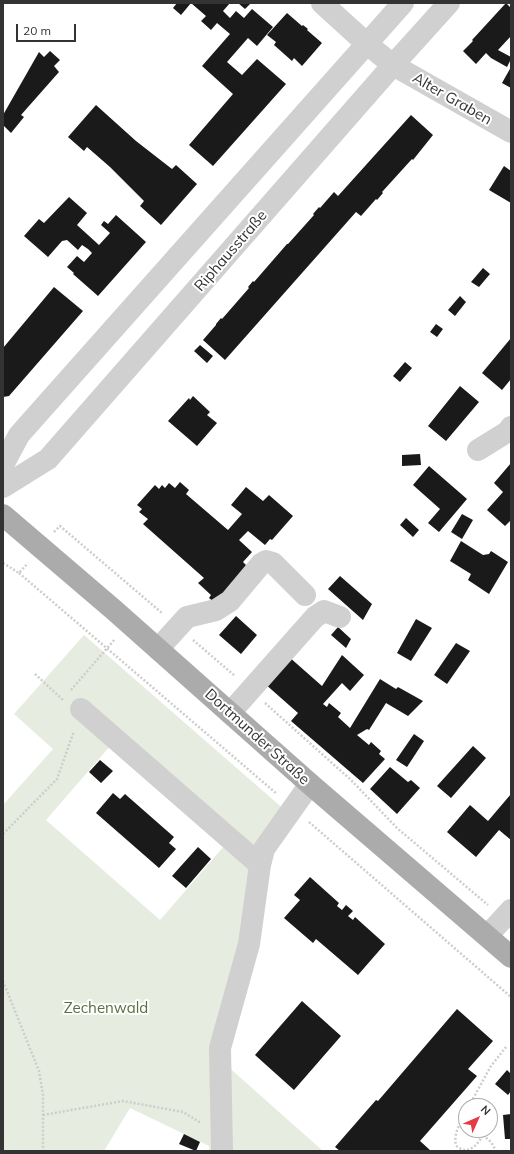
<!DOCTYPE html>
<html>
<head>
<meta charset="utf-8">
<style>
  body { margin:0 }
  #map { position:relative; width:514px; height:1154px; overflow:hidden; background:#fff; font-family:Mulish,sans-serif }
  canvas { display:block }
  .frame { position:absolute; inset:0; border:4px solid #333; pointer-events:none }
  .north { position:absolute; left:458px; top:1098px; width:40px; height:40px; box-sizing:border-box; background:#fff; border:1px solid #adadad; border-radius:50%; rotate:45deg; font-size:11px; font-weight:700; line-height:16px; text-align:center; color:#333 }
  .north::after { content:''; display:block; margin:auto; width:14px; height:18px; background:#e63946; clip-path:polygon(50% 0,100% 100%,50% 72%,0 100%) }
  .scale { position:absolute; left:16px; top:24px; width:60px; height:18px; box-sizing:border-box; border:2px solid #333; border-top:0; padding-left:5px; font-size:12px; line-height:14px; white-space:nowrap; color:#333; -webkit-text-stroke:3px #fff; paint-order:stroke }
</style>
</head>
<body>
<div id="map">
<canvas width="514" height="1154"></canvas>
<div class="frame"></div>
<div class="north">N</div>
<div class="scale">20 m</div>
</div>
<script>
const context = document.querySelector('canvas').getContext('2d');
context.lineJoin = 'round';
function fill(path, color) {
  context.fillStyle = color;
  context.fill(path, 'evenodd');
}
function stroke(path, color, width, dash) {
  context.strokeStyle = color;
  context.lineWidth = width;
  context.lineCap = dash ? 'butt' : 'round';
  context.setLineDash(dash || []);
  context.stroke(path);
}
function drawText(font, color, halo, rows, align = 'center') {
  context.font = font + ' Mulish,sans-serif';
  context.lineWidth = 4;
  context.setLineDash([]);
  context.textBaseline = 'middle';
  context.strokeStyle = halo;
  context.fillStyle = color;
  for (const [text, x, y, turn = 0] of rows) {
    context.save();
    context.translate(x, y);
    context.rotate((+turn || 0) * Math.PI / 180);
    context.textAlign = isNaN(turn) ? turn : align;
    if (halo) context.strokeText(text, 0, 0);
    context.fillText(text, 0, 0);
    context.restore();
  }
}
fill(new Path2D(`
  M 84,635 L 294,818 L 272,846 L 225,1064 L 323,1151 L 209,1151 L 209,1146 L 130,1108 L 104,1151 L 3,1151 L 3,805 L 53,749 L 14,714 ZM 111,745 L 225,845 L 160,920 L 46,820 Z`), '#e6ecdf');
fill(new Path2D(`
  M 177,3 L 230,3 L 223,11 L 230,18 L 236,11 L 244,18 L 252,9 L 273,27 L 257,46 L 248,38 L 227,62 L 242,75 L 257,59 L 286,84 L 213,166 L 189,145 L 233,94 L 202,66 L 230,34 L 217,23 L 211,30 L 201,21 L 206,16 L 191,3 L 181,15 L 173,8 Z
  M 238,3 L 251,3 L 245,9 Z
  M 506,3 L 511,8 L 511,36 L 498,50 L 511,57 L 511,59 L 507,67 L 491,58 L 486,53 L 476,64 L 463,51 L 473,41 L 472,40 Z
  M 287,13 L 302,26 L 303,25 L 308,29 L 307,30 L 322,43 L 302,66 L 294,58 L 292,61 L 274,45 L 276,42 L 267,35 Z
  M 50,51 L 60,60 L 54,66 L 59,72 L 21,115 L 24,117 L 11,133 L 3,125 L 3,115 L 39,52 L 44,57 Z
  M 511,67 L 511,88 L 502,83 Z
  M 96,105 L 136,141 L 172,169 L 176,165 L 197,184 L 161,225 L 140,206 L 144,201 L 110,167 L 87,147 L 84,151 L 68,137 Z
  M 411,115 L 433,135 L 413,160 L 412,159 L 382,192 L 383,193 L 377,200 L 376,199 L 361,216 L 356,212 L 225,360 L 203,340 L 216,325 L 216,324 L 221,318 L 222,319 L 249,288 L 248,287 L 253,281 L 254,282 L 287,244 L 288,244 L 314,215 L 313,214 L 319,207 L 320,208 L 334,192 L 338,196 Z
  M 504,166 L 511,171 L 511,203 L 489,190 Z
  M 69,197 L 87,213 L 77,225 L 99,245 L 110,233 L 101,225 L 104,221 L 108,224 L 116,215 L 146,242 L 98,296 L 73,274 L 74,273 L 67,267 L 77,256 L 84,262 L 92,253 L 88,249 L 82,245 L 78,250 L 67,240 L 62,241 L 48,257 L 24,236 L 39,219 L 44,223 Z
  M 483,268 L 490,274 L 479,287 L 471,282 Z
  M 54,287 L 83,311 L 9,396 L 3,397 L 3,348 Z
  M 460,296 L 466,302 L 455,316 L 448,310 Z
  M 436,324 L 443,329 L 437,337 L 430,332 Z
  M 511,338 L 511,379 L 502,390 L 482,373 Z
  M 200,345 L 213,356 L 207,363 L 194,351 Z
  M 405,362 L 412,368 L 400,382 L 393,376 Z
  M 460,386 L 479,402 L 446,441 L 428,426 Z
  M 193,396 L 210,412 L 207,415 L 217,423 L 197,446 L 168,421 L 189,398 L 190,400 Z
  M 420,454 L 421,465 L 402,466 L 402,455 Z
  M 511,463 L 511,520 L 505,526 L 487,510 L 503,492 L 494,483 Z
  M 429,466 L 467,499 L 439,532 L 428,523 L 440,509 L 413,485 Z
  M 180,482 L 189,490 L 186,494 L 228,530 L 242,514 L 231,505 L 246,487 L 263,501 L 269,495 L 293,516 L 272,540 L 270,539 L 265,545 L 248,531 L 239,540 L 252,552 L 243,562 L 248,567 L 216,604 L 209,598 L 211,595 L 198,583 L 204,578 L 143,524 L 148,519 L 139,512 L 142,509 L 137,505 L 155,485 L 159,489 L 162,485 L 165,488 L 169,483 L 175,488 Z
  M 462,514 L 473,520 L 462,539 L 451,532 Z
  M 406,518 L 419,530 L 413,537 L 400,525 Z
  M 461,541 L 483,555 L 489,554 L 491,551 L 508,562 L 489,594 L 468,580 L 471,574 L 450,561 Z
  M 340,576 L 372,604 L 363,620 L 328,589 Z
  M 236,616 L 257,635 L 241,654 L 219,635 Z
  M 416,619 L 432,628 L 411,661 L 397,653 Z
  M 338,627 L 351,639 L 346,648 L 331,635 Z
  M 456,643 L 470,651 L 447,684 L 434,675 Z
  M 342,655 L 364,675 L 350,691 L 342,683 L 323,704 L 327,707 L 329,703 L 341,713 L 338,717 L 350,728 L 380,679 L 396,689 L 398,687 L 423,701 L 408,716 L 386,703 L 369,730 L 367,729 L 357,735 L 369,745 L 371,742 L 381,751 L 379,754 L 385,759 L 363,783 L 291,721 L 298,713 L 264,683 L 288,656 L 322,686 Z
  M 414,734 L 424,741 L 407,767 L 396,760 Z
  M 473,746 L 486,758 L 451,798 L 437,786 Z
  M 100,760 L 113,771 L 101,783 L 89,772 Z
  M 390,767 L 408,782 L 411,780 L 420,788 L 397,814 L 370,789 Z
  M 113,793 L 120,799 L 125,794 L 174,837 L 169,843 L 176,849 L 159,868 L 96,813 Z
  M 511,794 L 511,840 L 499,830 L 476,857 L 447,832 L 470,805 L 488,821 Z
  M 198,847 L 211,859 L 186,888 L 172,876 Z
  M 310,877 L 339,903 L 337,906 L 342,910 L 346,905 L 353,911 L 348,916 L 353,920 L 355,917 L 385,944 L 358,975 L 316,939 L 313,943 L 284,918 L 300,900 L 294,895 Z
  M 302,1001 L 341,1036 L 294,1090 L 255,1055 Z
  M 457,1009 L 493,1041 L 468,1069 L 477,1076 L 420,1141 L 431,1151 L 340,1151 L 335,1147 L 376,1100 L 378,1101 Z
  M 507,1070 L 511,1074 L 511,1091 L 508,1095 L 495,1084 Z
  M 511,1114 L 511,1144 L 510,1144 L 510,1139 L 505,1139 L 503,1115 Z
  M 184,1134 L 200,1142 L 196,1151 L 179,1144 Z`), '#1a1a1a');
stroke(new Path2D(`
  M 54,532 L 60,526 L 162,613
  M 3,563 L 19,573 L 28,563
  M 19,573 L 277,794
  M 193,640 L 235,676
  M 35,674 L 63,700
  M 71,690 L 115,639
  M 265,703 L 351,780 L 397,828 L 488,905
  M 309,822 L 511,997
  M 3,834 L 57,779 L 74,731
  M 3,981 L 39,1071 L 43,1095 L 43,1151
  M 469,1106 L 491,1066 L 506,1047
  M 466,1112 C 461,1121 453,1134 456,1145 C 457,1147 459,1148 461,1149 C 472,1154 482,1139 485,1130
  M 43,1115 L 123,1101 L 183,1112 L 201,1123
  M 483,1135 L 491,1142 L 496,1151`), '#cdcdcd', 2.5, [2, 2]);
stroke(new Path2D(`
  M 322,3 L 367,44 L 393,65 L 511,132
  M 478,450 L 507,432 L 511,427
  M 3,465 L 19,435 L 403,3
  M 3,487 L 48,459 L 393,65 L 449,3
  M 158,649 L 187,617 L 216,610 L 230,601 L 261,564 L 266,561 L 273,563 L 305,595
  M 81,709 L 260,865
  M 230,713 L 315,617 L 324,611 L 340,617
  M 487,936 L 511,910
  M 222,1151 L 220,1048 L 249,944 L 260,865 L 264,849 L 310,784`), '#d0d0d0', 22);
stroke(new Path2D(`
  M 3,515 L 114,610 L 310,784 L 511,957`), '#ababab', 22);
drawText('15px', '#333', '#fff', [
  ["Alter Graben",452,99,30],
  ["Riphausstraße",231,251,-49],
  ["Dortmunder Straße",257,737,42]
]);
drawText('15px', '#56703f', '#fff', [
  ["Zechenwald",106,1008]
]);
</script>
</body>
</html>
